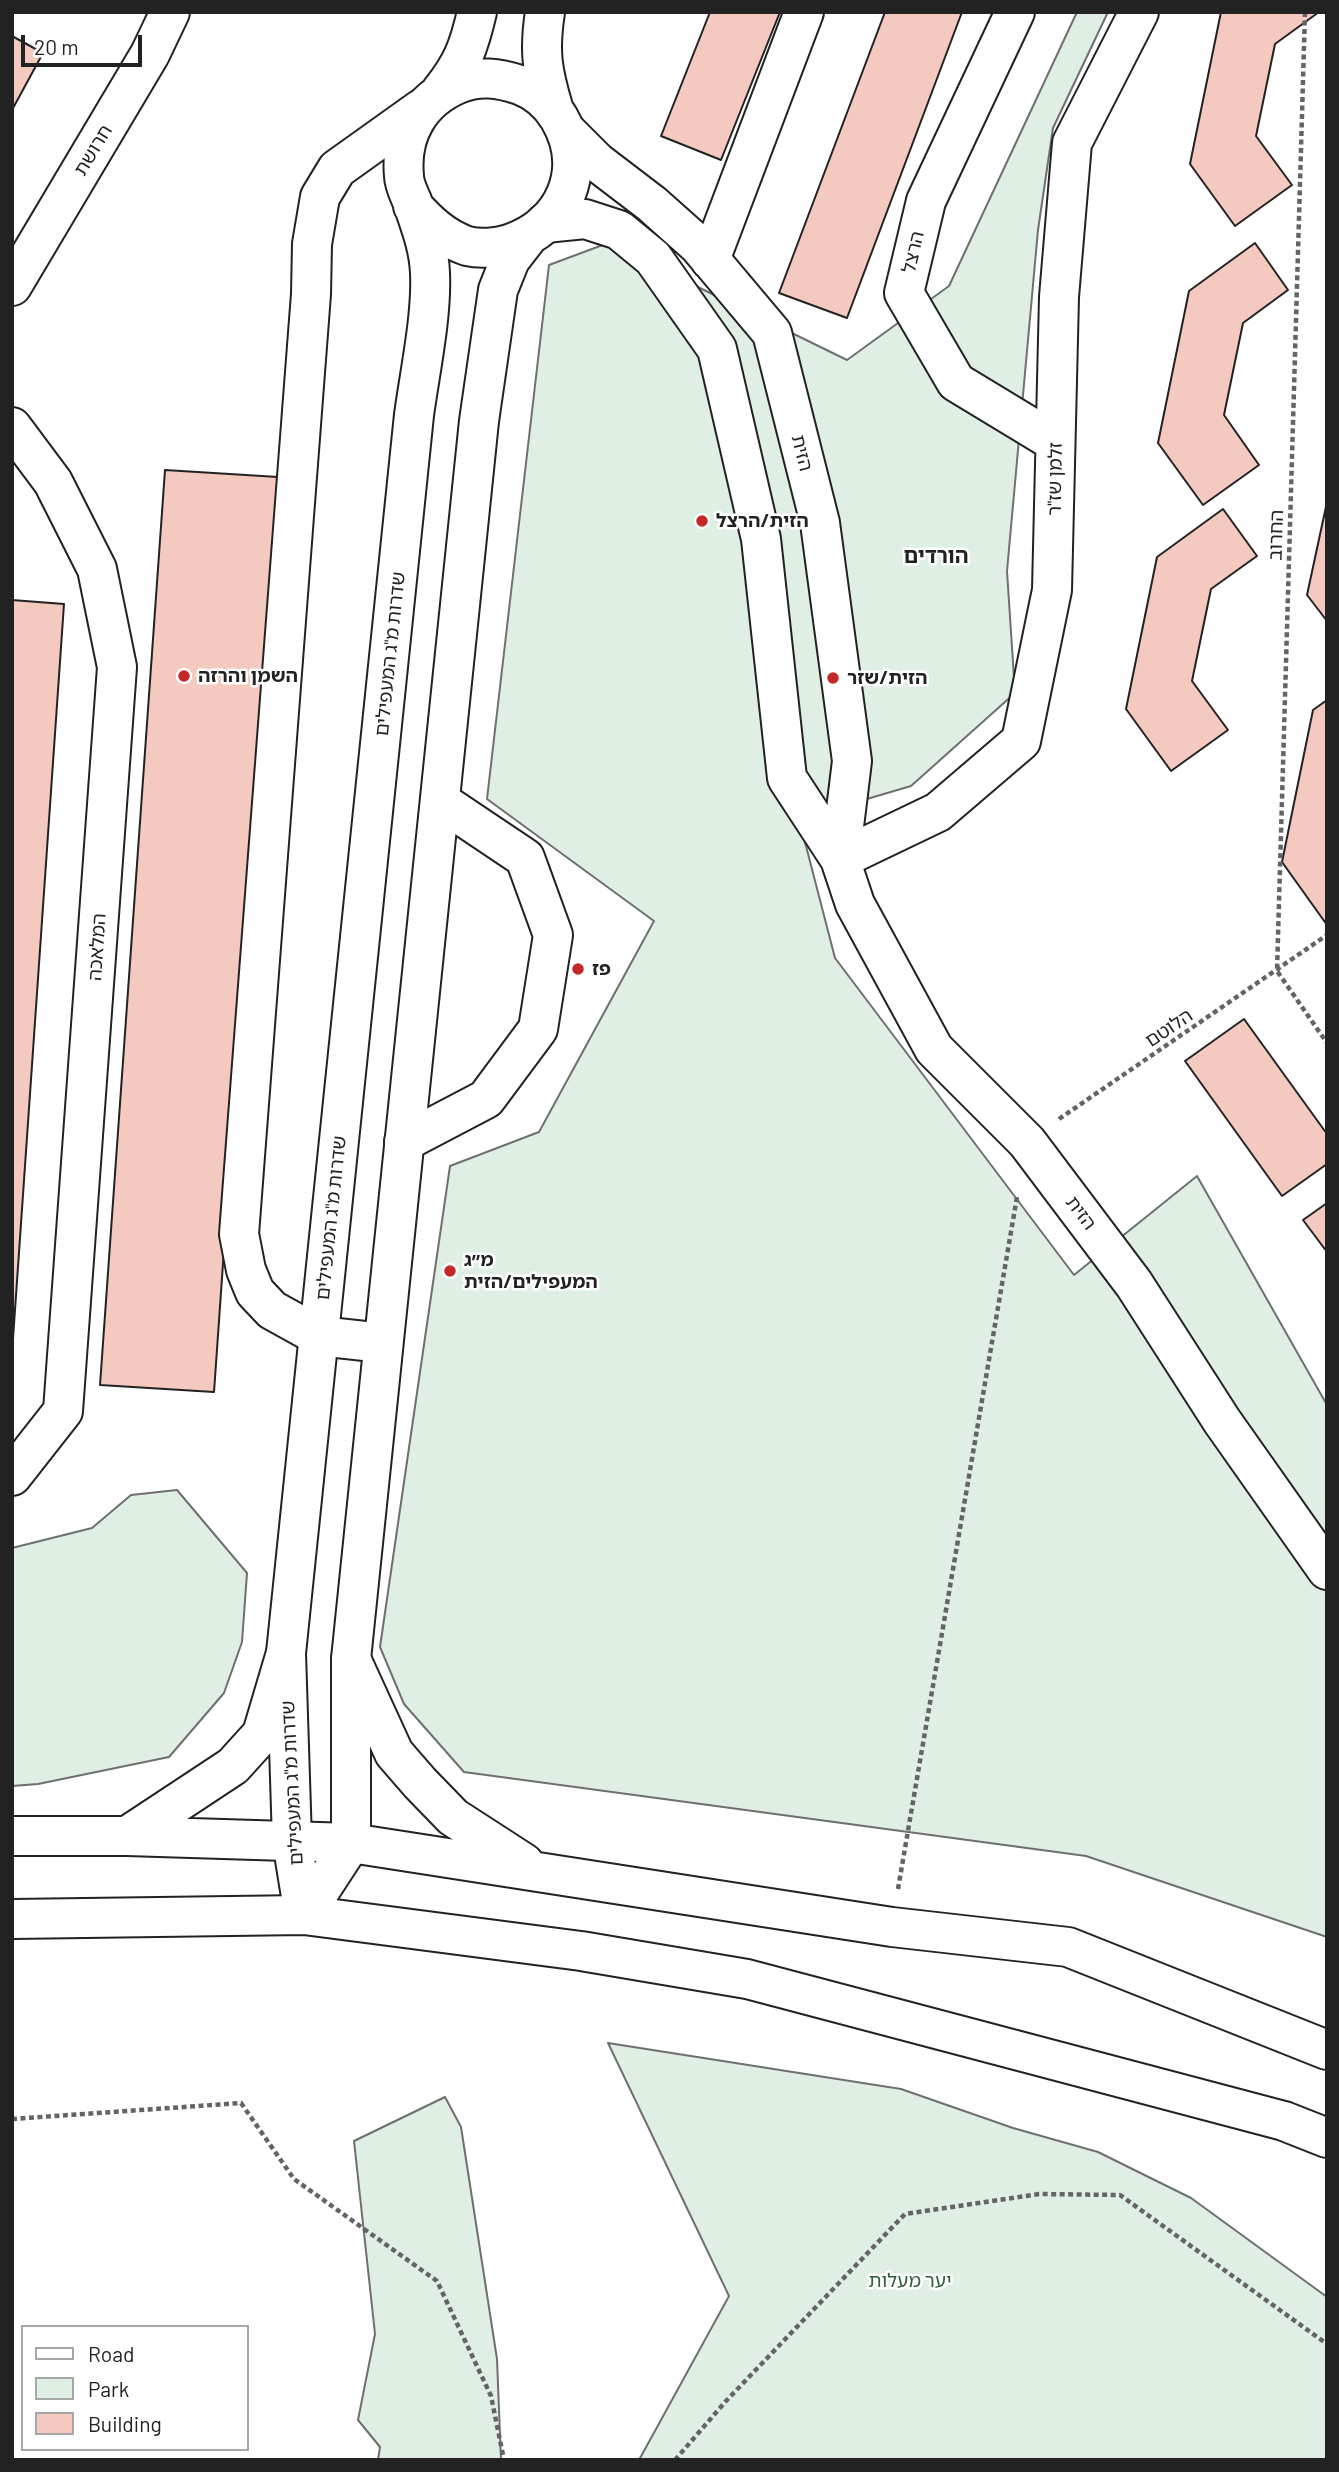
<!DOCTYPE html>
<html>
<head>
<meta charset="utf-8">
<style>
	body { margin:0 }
	#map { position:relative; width:1339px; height:2472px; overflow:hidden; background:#fff; font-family:Barlow,sans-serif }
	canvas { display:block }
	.frame { position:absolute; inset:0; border:14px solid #222; pointer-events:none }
	.legend { position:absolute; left:21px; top:2325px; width:228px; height:126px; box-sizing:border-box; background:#fff; border:2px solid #a7a7a7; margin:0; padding:9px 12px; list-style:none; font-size:21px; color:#222 }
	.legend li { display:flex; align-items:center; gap:14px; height:35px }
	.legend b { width:35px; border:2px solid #a7a7a7 }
	.scale { position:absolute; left:21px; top:35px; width:121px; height:32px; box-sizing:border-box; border:4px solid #222; border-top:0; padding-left:9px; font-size:21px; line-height:24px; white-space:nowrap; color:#222; -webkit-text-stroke:5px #fff; paint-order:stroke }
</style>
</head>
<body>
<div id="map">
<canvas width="1339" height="2472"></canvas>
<div class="frame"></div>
<ul class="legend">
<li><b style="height:9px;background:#fff"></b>Road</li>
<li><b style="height:19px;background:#e0efe3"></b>Park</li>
<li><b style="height:19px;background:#f3c9c0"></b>Building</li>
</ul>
<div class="scale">20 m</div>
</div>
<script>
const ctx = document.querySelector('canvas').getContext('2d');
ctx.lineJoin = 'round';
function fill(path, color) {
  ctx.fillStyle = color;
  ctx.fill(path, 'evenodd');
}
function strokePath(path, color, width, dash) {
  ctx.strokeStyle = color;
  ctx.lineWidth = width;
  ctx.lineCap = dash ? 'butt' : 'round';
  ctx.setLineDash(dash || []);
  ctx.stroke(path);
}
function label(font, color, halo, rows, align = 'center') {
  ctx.font = font + ' Barlow,"Noto Sans Hebrew",sans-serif';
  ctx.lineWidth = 5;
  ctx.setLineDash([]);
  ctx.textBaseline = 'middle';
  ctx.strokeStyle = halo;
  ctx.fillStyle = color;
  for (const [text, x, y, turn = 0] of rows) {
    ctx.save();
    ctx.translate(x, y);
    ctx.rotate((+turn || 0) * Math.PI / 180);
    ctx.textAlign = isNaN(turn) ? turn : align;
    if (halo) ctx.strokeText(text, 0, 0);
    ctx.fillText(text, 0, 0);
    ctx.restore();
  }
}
const green = new Path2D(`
	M 1077,12 L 1108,12 L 1053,128 L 1038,230 L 1007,571 L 1015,693 L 911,786 L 799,819 L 835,958 L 1074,1275 L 1197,1176 L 1327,1405 L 1327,1937 L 1086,1856 L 464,1772 L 404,1704 L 380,1647 L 450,1166 L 539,1132 L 654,921 L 487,799 L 549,265 L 608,243 L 847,360 L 949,286 Z
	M 177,1490 L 247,1573 L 242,1642 L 224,1693 L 169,1757 L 38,1784 L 12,1786 L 12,1548 L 92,1528 L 131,1495 Z
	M 608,2043 L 901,2089 L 1013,2128 L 1098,2152 L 1191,2198 L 1327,2297 L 1327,2460 L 639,2460 L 729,2296 Z
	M 445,2097 L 461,2127 L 497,2359 L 501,2460 L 378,2460 L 380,2447 L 358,2420 L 375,2334 L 354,2141 Z`);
fill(green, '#e0efe3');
strokePath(green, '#6f6f6f', 2);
const building = new Path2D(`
	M 710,12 L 780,12 L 721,160 L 661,136 Z
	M 885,12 L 962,12 L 847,318 L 779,293 Z
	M 1221,12 L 1319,12 L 1275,44 L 1256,136 L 1292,185 L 1235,226 L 1190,164 Z
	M 12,36 L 43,53 L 12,110 Z
	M 1255,243 L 1288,290 L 1243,323 L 1224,415 L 1259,465 L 1203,505 L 1158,443 L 1189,291 Z
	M 165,470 L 278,477 L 214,1392 L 100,1385 Z
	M 1327,502 L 1327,621 L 1307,595 Z
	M 1223,509 L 1257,556 L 1211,589 L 1192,681 L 1228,730 L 1171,771 L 1126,709 L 1157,557 Z
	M 12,600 L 64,604 L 12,1353 Z
	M 1327,700 L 1327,925 L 1282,862 L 1313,710 Z
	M 1244,1019 L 1327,1134 L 1327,1164 L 1282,1196 L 1185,1061 Z
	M 1327,1203 L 1327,1252 L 1303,1220 Z`);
fill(building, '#f3c9c0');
strokePath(building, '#222', 2);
const minor = new Path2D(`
	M 1015,12 L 926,201 L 904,293 L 956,382 L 1055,442
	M 568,133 L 597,162 L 652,204 L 698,245 L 772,333 L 820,523 L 852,761 L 840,859
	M 545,223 L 585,219 L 619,230 L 653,258 L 717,349 L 761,539 L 787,778 L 840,859 L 855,904 L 934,1049 L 1027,1142 L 1134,1284 L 1222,1421 L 1327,1570
	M 710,260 L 804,12
	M 12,286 L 150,54 L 170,12
	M 12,427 L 53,482 L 97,569 L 117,667 L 63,1411 L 12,1476
	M 840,859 L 938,812 L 1021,741 L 1052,590 L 1059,297 L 1072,143 L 1139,12
	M 404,1142 L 486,1099 L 538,1029 L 553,935 L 525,858 L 440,801
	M 383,1343 L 319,1336 L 272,1310 L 255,1292 L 246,1270 L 239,1234 L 311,294 L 312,244 L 320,197 L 337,169 L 421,109`);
const major = new Path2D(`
	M 545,12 C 539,51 542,70 553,107
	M 441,91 C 463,64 469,46 477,12
	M 304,1915 L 292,1841 L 286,1653 L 414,415 C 420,371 432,316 430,273 C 429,247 420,225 412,201 C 409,194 404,184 404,176 C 400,134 420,100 458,84 C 479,75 499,78 520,85 C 536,91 550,103 559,118 C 589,169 565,226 509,244 C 497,248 480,249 467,246 C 444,238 428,223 413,206
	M 304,1915 L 351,1843 L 351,1659 L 479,421 L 498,290 L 510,260 L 527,238`);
const highway = new Path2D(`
	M 351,1659 L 394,1753 L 420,1783 L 453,1817 L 524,1863
	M 12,1836 L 127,1836 L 351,1843 L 892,1927 L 1068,1947 L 1327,2050
	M 127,1836 L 233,1766 L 262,1734 L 286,1653
	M 12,1919 L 304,1915 L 581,1951 L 747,1979 L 1284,2121 L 1327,2138`);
strokePath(minor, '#222', 42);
strokePath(major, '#222', 42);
strokePath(highway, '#222', 42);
strokePath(new Path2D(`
	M 1305,12 L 1277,971 L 1327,1043
	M 1059,1119 L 1327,935
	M 898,1889 L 1017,1197
	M 12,2119 L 241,2103 L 294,2179 L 437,2281 L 491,2396 L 504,2460
	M 675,2460 L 726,2401 L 905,2214 L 1039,2194 L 1120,2195 L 1327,2344`), '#646464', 4.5, [5, 3.5]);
strokePath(minor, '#fff', 38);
strokePath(major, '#fff', 38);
strokePath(highway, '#fff', 38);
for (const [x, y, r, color] of [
	[702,521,7,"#c62828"],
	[184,676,7,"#c62828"],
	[833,678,7,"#c62828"],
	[578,969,7,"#c62828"],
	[450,1271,7,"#c62828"]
]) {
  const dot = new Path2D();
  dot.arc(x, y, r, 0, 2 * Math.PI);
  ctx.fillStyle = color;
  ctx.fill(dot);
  strokePath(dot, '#fff', 2.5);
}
label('19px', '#222', '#fff', [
	["חרושת",93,150,-59],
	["הרצל",913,252,-77],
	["הזית",802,453,76],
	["זלמן שז\"ר",1055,479,-89],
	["החרוב",1276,535,-88],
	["שדרות מ\"ג המעפילים",390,654,-84],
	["המלאכה",97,947,-86],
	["הלוטם",1169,1028,-34],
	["הזית",1081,1213,53],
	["שדרות מ\"ג המעפילים",331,1218,-84],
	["שדרות מ\"ג המעפילים",292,1783,-93]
]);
label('bold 19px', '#222', '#fff', [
	["הזית/הרצל",716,521],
	["השמן והרזה",198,676],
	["הזית/שזר",847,678],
	["פז",592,969],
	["מ״ג",464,1260],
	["המעפילים/הזית",464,1282]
], 'left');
label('19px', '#2f5e38', '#fff', [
	["יער מעלות",910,2281]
]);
label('bold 21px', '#222', '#fff', [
	["הורדים",936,556]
]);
</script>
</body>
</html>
